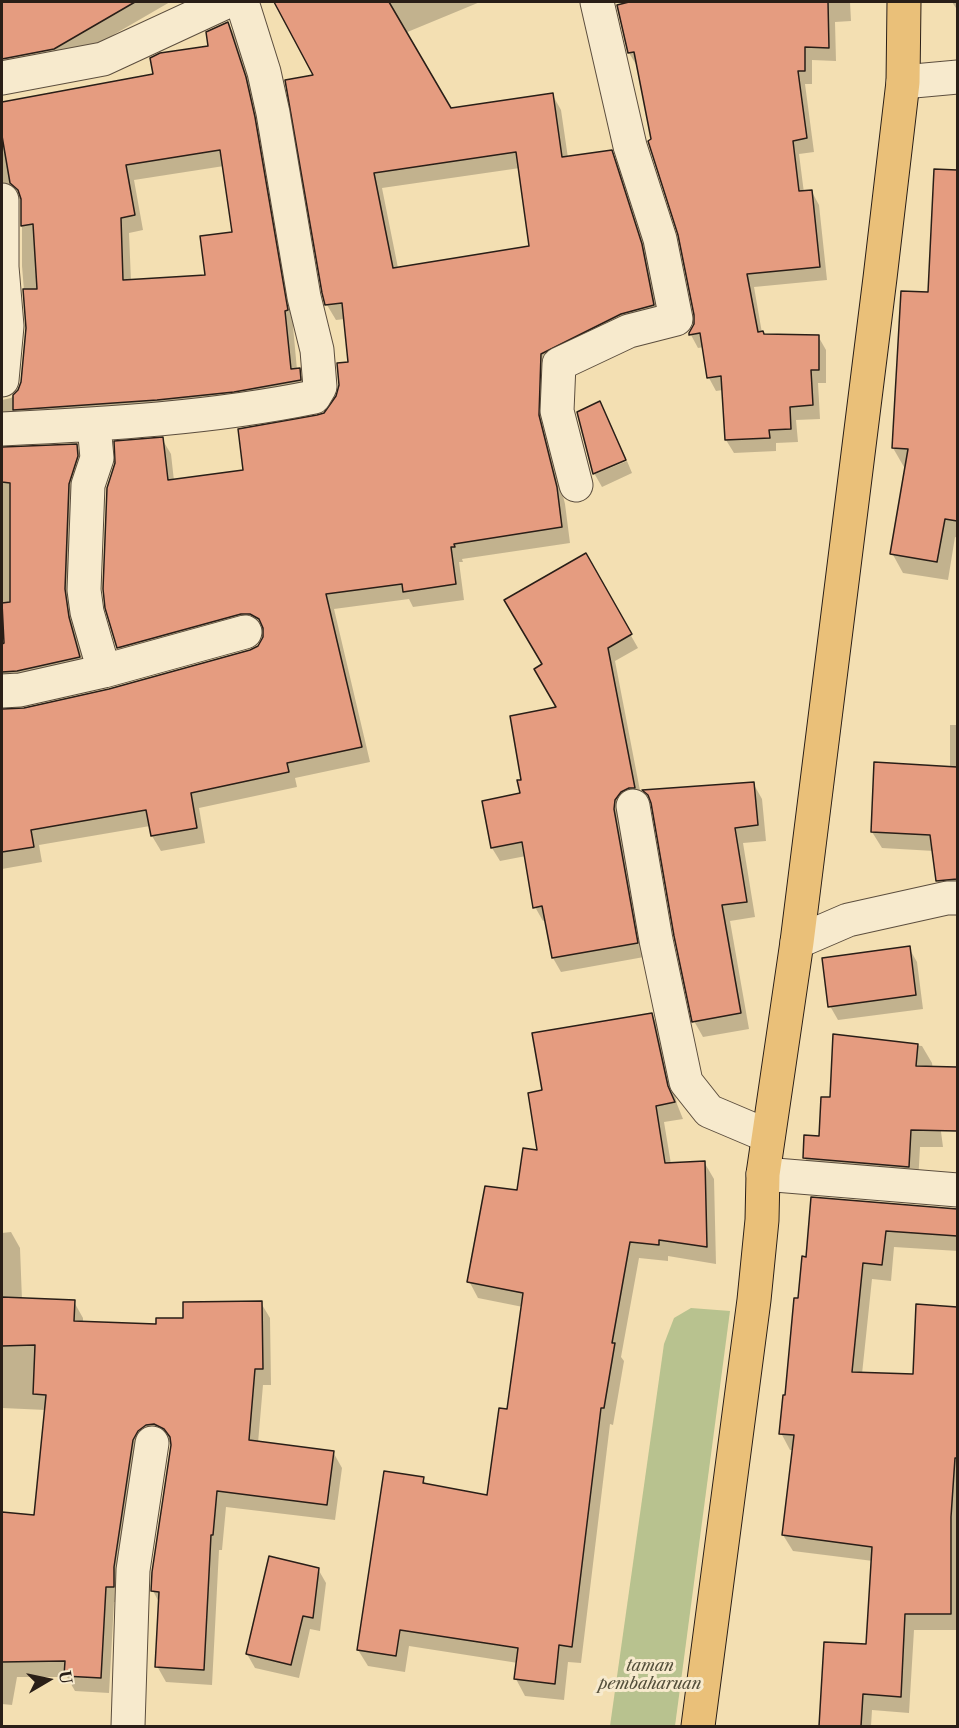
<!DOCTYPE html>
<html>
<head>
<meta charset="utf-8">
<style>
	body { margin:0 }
	#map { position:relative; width:959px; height:1728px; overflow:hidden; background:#f3dfb2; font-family:"Libre Caslon Text",serif }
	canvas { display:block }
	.frame { position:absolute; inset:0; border:3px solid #291e17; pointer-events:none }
	.north { position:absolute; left:18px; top:1650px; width:60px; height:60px; -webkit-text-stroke:4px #f7eacd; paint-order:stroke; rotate:81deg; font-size:16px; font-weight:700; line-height:24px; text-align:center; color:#291e17 }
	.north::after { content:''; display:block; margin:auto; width:21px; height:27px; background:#291e17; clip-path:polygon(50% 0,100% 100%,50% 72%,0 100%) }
</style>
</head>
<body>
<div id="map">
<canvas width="959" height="1728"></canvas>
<div class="frame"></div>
<div class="north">U</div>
</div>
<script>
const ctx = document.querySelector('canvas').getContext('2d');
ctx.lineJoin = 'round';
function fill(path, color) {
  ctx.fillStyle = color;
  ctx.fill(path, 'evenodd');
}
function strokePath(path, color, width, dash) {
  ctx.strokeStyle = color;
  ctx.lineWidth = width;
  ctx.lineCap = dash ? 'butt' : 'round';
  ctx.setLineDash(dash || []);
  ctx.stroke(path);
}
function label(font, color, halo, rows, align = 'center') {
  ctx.font = font + ' "Libre Caslon Text",serif';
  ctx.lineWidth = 6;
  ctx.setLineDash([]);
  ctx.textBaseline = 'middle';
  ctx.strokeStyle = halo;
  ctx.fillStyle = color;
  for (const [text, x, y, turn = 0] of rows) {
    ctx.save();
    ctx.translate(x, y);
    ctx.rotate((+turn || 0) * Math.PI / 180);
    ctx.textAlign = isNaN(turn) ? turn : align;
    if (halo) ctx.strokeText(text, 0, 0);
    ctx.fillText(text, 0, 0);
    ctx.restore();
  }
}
fill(new Path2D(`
	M 691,1308 L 730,1311 L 675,1726 L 610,1726 L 664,1344 L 674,1318 Z`), '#b8c28f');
fill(new Path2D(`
	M 2,2 L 170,2 L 63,64 L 12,74 L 2,55 Z
	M 277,2 L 480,2 L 405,33 L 450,110 L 552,94 L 561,110 L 568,158 L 611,151 L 620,167 L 650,261 L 662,321 L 549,369 L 547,432 L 565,504 L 570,543 L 462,559 L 463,562 L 459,562 L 464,600 L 413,607 L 409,599 L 334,609 L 370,762 L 295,778 L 297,787 L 199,808 L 205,843 L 161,851 L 152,836 L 150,826 L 39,845 L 42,862 L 2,869 L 2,711 L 21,710 L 109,691 L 251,651 L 259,647 L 264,638 L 265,632 L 260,629 L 127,663 L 118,647 L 162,439 L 171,454 L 174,481 L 245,472 L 326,413 L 337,397 L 350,364 L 345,319 L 336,320 L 327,305 L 287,82 L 316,76 ZM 520,168 L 531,247 L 398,268 L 382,188 Z
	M 635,2 L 850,2 L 851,21 L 835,22 L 836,61 L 812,60 L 812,84 L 805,84 L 814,152 L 799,154 L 804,193 L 812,192 L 819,205 L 827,280 L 754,287 L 762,333 L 765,336 L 818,336 L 826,350 L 826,383 L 818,383 L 820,419 L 796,420 L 798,442 L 776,443 L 776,451 L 734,453 L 726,440 L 723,390 L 716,391 L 709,378 L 704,347 L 698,348 L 691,335 L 695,325 L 696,315 L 680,235 L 653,140 L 637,66 L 629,53 L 619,6 Z
	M 952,2 L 958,2 L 958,11 Z
	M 228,23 L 237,39 L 254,94 L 296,326 L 293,326 L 297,370 L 308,385 L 2,428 L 2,400 L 11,398 L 19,391 L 22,382 L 27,328 L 22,266 L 22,200 L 12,196 L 2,199 L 2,103 L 155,75 L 210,47 ZM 224,166 L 233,234 L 207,277 L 131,281 L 129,233 L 143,230 L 134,180 Z
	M 934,201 L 958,202 L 958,538 L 955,537 L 948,580 L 903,573 L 892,553 L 906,467 L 904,467 L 893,448 L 930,294 Z
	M 600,403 L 626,458 L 595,471 L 595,474 L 627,461 L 632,473 L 602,487 L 594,473 Z
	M 76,445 L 85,461 L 88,672 L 2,691 L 2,449 Z
	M 585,555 L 638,648 L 615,661 L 642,801 L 644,957 L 561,972 L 553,958 L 546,920 L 543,921 L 535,907 L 526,856 L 500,861 L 492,848 L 521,795 L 523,781 L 558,708 L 544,665 Z
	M 950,725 L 958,725 L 958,894 L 947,896 L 937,879 L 934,851 L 882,848 L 872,832 L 950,768 Z
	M 753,783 L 762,799 L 766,841 L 743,843 L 755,917 L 730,921 L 749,1029 L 703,1037 L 694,1021 L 653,806 L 644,791 Z
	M 909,948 L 917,962 L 923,1009 L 838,1020 L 830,1006 Z
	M 652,1015 L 661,1032 L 677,1104 L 683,1119 L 664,1122 L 671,1164 L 704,1162 L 714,1179 L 716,1264 L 668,1256 L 668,1261 L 639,1258 L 621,1357 L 624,1361 L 613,1425 L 610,1424 L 581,1663 L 568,1662 L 564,1700 L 525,1696 L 516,1679 L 518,1663 L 409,1646 L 405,1672 L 368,1666 L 358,1650 L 423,1479 L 427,1486 L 489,1497 L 508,1411 L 523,1307 L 478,1298 L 469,1281 L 519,1192 L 538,1152 L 544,1091 Z
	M 835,1036 L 922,1046 L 932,1063 L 943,1147 L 920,1147 L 918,1183 L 814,1175 L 805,1158 L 820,1137 L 832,1099 Z
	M 812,1198 L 958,1210 L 958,1251 L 894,1247 L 891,1281 L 872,1279 L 862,1374 L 914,1376 L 918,1306 L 958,1308 L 958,1630 L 914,1630 L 909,1713 L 872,1710 L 871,1726 L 821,1726 L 826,1643 L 868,1645 L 873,1561 L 793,1551 L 783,1535 L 794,1450 L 790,1450 L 781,1433 L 807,1258 Z
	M 11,1232 L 20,1248 L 22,1300 L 74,1302 L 83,1318 L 83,1322 L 158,1325 L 261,1303 L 270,1318 L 271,1385 L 263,1385 L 258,1443 L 333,1452 L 342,1468 L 335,1520 L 226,1507 L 222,1550 L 219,1550 L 212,1685 L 166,1682 L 157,1666 L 160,1604 L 153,1591 L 172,1443 L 164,1440 L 122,1603 L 114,1602 L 109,1693 L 75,1691 L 67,1677 L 17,1677 L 12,1705 L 2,1704 L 2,1627 L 25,1628 L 46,1410 L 2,1408 L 2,1233 Z
	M 318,1569 L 326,1583 L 320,1631 L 310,1629 L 299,1678 L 255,1668 L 247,1654 Z`), '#0003');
const building = new Path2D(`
	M 2,2 L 135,2 L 54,49 L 2,59 Z
	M 274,2 L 389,2 L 451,108 L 553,93 L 562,157 L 612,150 L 642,244 L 654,305 L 621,314 L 541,354 L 539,415 L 557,487 L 562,527 L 454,544 L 455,547 L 451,547 L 456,584 L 403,592 L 402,584 L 326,594 L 362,747 L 287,763 L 289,772 L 191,793 L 197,828 L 151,836 L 146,810 L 31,830 L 34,847 L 2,852 L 2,709 L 24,708 L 109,689 L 250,650 L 258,646 L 263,637 L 263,628 L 259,619 L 250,614 L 241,614 L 117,648 L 105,608 L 103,589 L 107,488 L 115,463 L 114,441 L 163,437 L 168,480 L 243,470 L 238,429 L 317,415 L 324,413 L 336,396 L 339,385 L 337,363 L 348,362 L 342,303 L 325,305 L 322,293 L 285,80 L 313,75 ZM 516,152 L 529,246 L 393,268 L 374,173 Z
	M 629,2 L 828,2 L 829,48 L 805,47 L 805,71 L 798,71 L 807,138 L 793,141 L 799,191 L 812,190 L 820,267 L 747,274 L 758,332 L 763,331 L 764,334 L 819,335 L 819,370 L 811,370 L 813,405 L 790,407 L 791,429 L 769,430 L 770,438 L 725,440 L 721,376 L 707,378 L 700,333 L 689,335 L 689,333 L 694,324 L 694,315 L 678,235 L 648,141 L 651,139 L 634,52 L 628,53 L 617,5 Z
	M 228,22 L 246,77 L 255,117 L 288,310 L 285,311 L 291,369 L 300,368 L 301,380 L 234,392 L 157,400 L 13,410 L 13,395 L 18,390 L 21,382 L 26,328 L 23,289 L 37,289 L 33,224 L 21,226 L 21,199 L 18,190 L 10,183 L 2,136 L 2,102 L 153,74 L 150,58 L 160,53 L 208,46 L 206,32 ZM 220,150 L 232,232 L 200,236 L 205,275 L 123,280 L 121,218 L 135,215 L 126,165 Z
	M 934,169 L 957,170 L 957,521 L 945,519 L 937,562 L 890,554 L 908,449 L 892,448 L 901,291 L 928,292 Z
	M 600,401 L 626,460 L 593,474 L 577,412 Z
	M 77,444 L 78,456 L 69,484 L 65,589 L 69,617 L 80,657 L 17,671 L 2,672 L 2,644 L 4,643 L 2,603 L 10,602 L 10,483 L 2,482 L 2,447 Z
	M 586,553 L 632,634 L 608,648 L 635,788 L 629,788 L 621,792 L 615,800 L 614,809 L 638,943 L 552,958 L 542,906 L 533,908 L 522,842 L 491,848 L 482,801 L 520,793 L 517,780 L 521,780 L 510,716 L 556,707 L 534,669 L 542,664 L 504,600 Z
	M 874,762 L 957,767 L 957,879 L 936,881 L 930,835 L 871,832 Z
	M 754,782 L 758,825 L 735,828 L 747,902 L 722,905 L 741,1013 L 692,1022 L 674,936 L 651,803 L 648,795 L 642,790 Z
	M 910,946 L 916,995 L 828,1007 L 822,958 Z
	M 652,1013 L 668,1086 L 675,1102 L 656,1106 L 665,1163 L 705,1161 L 707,1247 L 659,1240 L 659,1245 L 630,1242 L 612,1343 L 615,1343 L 604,1408 L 601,1408 L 572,1647 L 559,1645 L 555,1684 L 514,1679 L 518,1648 L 400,1630 L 396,1656 L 357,1650 L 384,1471 L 424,1477 L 423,1483 L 487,1495 L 499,1408 L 507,1409 L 523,1293 L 467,1282 L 485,1186 L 517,1190 L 523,1148 L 537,1150 L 528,1093 L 542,1090 L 532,1033 Z
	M 833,1034 L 918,1044 L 916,1066 L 957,1067 L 957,1131 L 911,1130 L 909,1167 L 803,1158 L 804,1135 L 819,1136 L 821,1097 L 830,1097 Z
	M 811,1197 L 957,1209 L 957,1236 L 886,1231 L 882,1265 L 863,1263 L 852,1372 L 913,1374 L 916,1304 L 957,1307 L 957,1458 L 955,1458 L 951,1517 L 951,1614 L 905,1614 L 901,1697 L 863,1694 L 861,1726 L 819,1726 L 824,1642 L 866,1644 L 872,1547 L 782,1535 L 794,1435 L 779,1434 L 783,1395 L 785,1395 L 794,1298 L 798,1298 L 802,1256 L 806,1257 Z
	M 2,1297 L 75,1300 L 74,1321 L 156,1324 L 156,1318 L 183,1318 L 183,1302 L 262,1301 L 263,1369 L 255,1369 L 249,1440 L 334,1451 L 327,1505 L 217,1491 L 213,1535 L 211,1535 L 204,1670 L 155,1667 L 159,1592 L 151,1591 L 152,1572 L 171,1445 L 170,1437 L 164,1429 L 154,1424 L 146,1425 L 138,1431 L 133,1440 L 114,1567 L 114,1587 L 106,1587 L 101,1678 L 64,1676 L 65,1661 L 2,1662 L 2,1512 L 34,1515 L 46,1395 L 33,1394 L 35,1345 L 2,1346 Z
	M 269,1556 L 319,1568 L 313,1618 L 303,1616 L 291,1665 L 246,1654 Z`);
fill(building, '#e59c80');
strokePath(building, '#291e17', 1.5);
const minor = new Path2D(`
	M 2,78 L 103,59 L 226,2
	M 903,82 L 958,77
	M 2,200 L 2,267 L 7,326 L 2,380
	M 94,425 L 97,458 L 88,485 L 84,590 L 87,612 L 104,671
	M 2,429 C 107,424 211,418 314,397 L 320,387 L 317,350 L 304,297 L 273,113 L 264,72 L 242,2
	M 576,485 L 557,411 L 559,364 L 629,331 L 676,319 L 660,239 L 630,146 L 597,2
	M 2,691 L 20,690 L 104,671 L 245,632
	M 633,806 L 656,940 L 686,1082 L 709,1111 L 768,1136
	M 797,942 L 848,920 L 947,898 L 958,898
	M 763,1174 L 958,1190
	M 128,1726 L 133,1570 L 152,1443`);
const trunk = new Path2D(`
	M 698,1726 L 754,1300 L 762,1220 L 763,1174 L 797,942 L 880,278 L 903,82 L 904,2`);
strokePath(minor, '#5c4e3e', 35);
strokePath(trunk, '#291e17', 35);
strokePath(minor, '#f7eacd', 33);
strokePath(trunk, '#eac079', 33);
label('italic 16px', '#544f3b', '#f7eacd', [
	["taman",650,1666],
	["pembaharuan",650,1684]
]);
</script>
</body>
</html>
